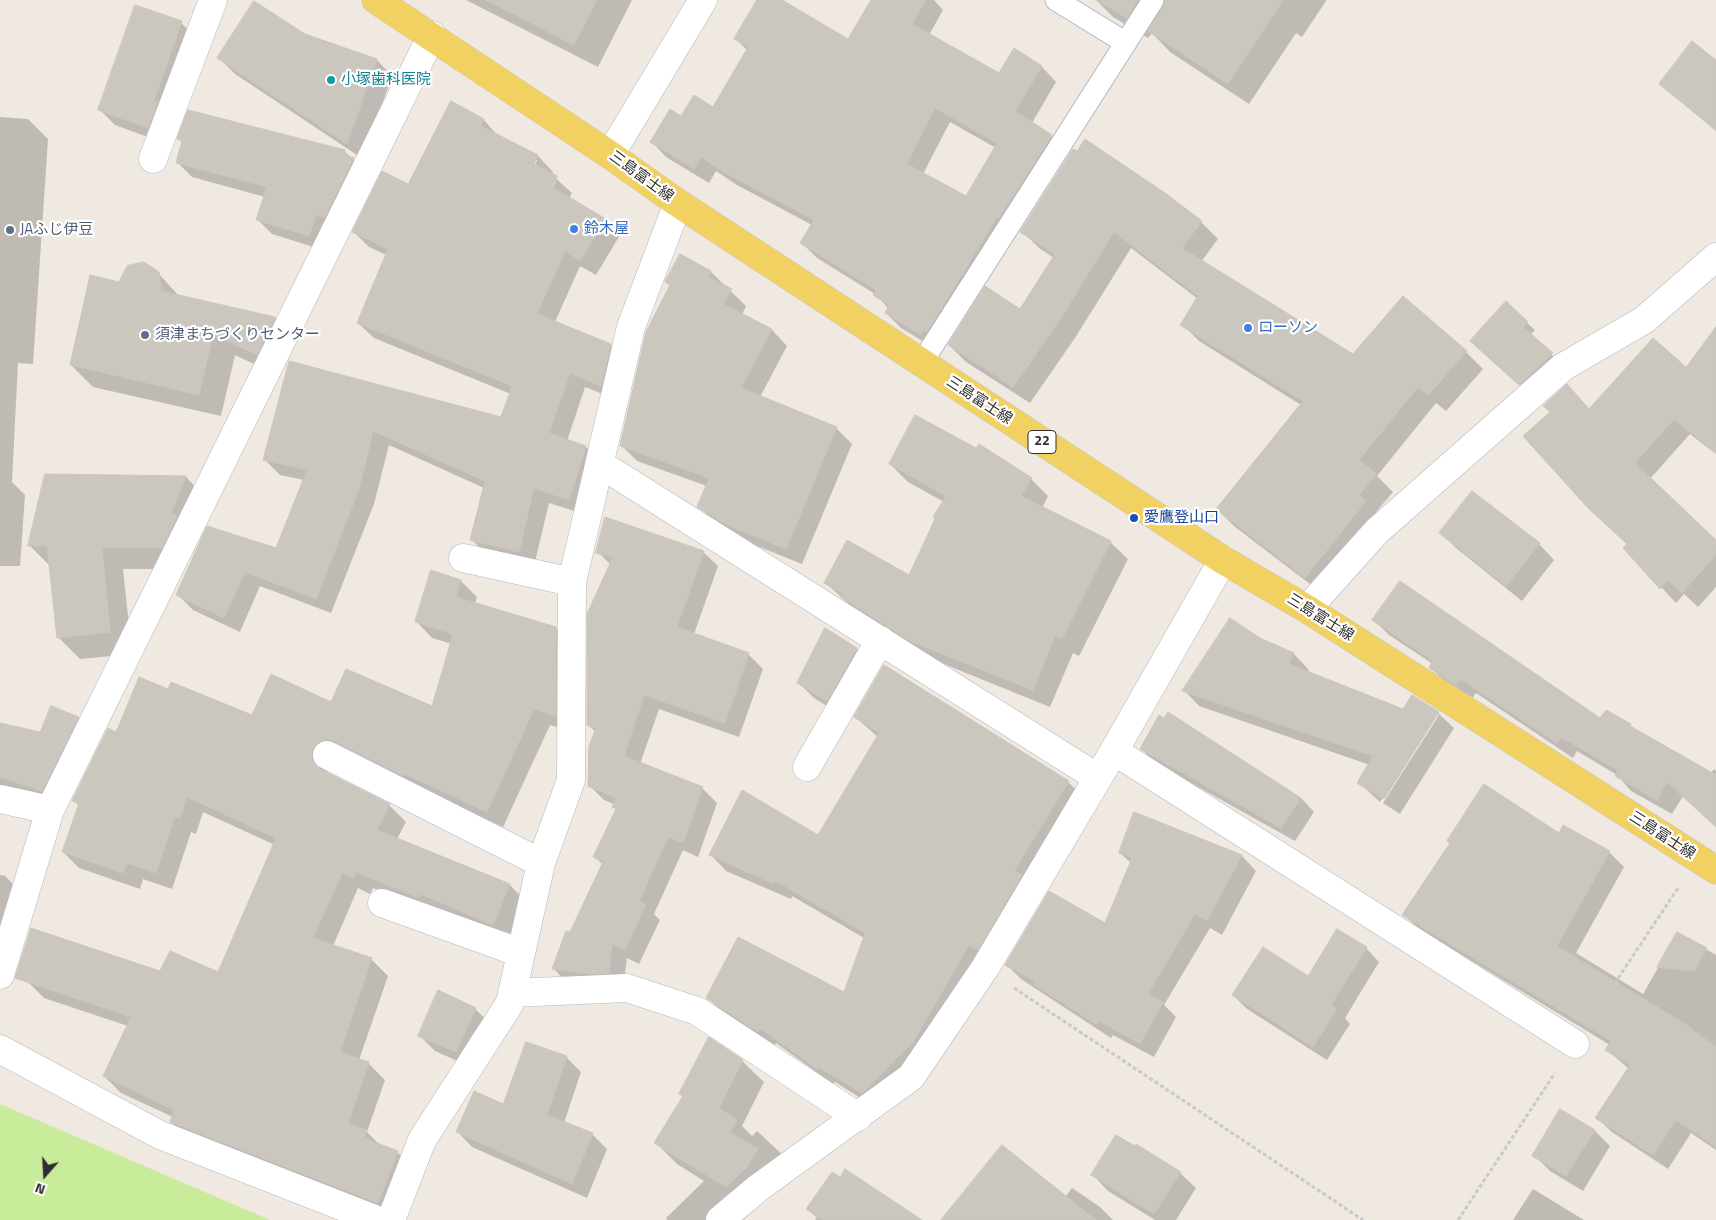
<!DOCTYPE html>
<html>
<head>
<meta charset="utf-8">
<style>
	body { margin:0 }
	#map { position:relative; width:1716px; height:1220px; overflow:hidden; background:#efe9e1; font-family:"Titillium Web",sans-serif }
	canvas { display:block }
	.north { position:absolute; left:20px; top:1150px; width:50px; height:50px; -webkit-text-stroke:4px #fff; paint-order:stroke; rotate:199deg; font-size:14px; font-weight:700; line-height:20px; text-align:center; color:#2e2e2e }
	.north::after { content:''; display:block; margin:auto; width:18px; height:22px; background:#2e2e2e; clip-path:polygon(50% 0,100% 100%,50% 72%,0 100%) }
</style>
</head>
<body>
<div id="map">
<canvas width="1716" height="1220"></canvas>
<div class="north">N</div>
</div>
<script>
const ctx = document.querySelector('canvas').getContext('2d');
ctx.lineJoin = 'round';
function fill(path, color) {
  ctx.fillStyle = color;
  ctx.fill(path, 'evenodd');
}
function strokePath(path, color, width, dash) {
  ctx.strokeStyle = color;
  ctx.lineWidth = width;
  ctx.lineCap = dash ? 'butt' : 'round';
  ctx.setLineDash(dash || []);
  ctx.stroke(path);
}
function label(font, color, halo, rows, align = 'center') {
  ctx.font = font + ' "Titillium Web","Noto Sans JP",sans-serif';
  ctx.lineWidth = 4.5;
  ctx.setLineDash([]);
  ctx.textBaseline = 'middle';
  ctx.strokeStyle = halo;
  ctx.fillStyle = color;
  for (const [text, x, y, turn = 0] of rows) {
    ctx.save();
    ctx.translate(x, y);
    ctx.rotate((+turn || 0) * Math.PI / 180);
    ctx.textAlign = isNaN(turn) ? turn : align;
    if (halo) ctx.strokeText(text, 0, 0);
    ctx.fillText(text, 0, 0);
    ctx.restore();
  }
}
fill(new Path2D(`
	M 0,1104 L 270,1220 L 0,1220 Z`), '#c9ec9a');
fill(new Path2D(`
	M 466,0 L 632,0 L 598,67 Z
	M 758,0 L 779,0 L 848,41 L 872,0 L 934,0 L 943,10 L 929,35 L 999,74 L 1014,50 L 1042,67 L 1056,82 L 1032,123 L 1051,136 L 1066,151 L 936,349 L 901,328 L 886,313 L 889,309 L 875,294 L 817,258 L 802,243 L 812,225 L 737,185 L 716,171 L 709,183 L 666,157 L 652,142 L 681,117 L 713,109 L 747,50 L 735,38 ZM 950,122 L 996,148 L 967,198 L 923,174 Z
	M 1096,0 L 1326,0 L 1326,1 L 1302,37 L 1296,33 L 1249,104 L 1170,52 L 1152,33 L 1148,38 L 1113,17 Z
	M 136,6 L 181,23 L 197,38 L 164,143 L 115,125 L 99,109 Z
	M 305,36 L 377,60 L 392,76 L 363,159 L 235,74 L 219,58 Z
	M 1716,62 L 1716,131 L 1660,84 Z
	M 0,117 L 28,119 L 48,139 L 33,364 L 18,363 L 12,482 L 25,495 L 20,566 L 0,566 Z
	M 484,120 L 498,136 L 538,156 L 553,172 L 552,175 L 572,193 L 569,198 L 605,220 L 620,235 L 596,275 L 580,266 L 555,322 L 610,345 L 626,360 L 617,400 L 585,387 L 567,441 L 586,447 L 601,462 L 584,514 L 549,503 L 534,566 L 487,555 L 471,539 L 484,488 L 389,445 L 374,504 L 331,613 L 260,586 L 240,632 L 193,610 L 178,595 L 277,550 L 304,480 L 280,475 L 264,459 L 289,363 L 502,419 L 511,394 L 374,338 L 358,323 L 386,255 L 369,247 L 354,232 ZM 535,160 L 537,160 L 533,171 ZM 553,181 L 556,181 L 550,193 Z
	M 179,139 L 344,151 L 368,173 L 323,250 L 272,234 L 258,220 L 265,197 L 192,177 L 178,163 L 183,143 Z
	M 1164,194 L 1201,222 L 1218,239 L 1201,262 L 1354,355 L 1466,352 L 1483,369 L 1446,411 L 1436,403 L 1377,476 L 1393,492 L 1376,512 L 1383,519 L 1323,594 L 1234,526 L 1217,509 L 1301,405 L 1199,341 L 1182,324 L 1198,299 L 1131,248 L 1075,338 L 1030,403 L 966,362 L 949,345 L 1021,311 L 1054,258 L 1039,248 L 1022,231 Z
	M 681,256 L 711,272 L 746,306 L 742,315 L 772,330 L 787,346 L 760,397 L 836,428 L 852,444 L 802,564 L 742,540 L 714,522 L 699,506 L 707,486 L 637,461 L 621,445 L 670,286 L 666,282 Z
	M 158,273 L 180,297 L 275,318 L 297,340 L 279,376 L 235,355 L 221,416 L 93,387 L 71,365 L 120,283 Z
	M 1527,323 L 1535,330 L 1530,335 L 1559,362 L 1528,391 L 1479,348 Z
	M 1716,329 L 1716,454 L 1690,434 L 1650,479 L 1716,541 L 1716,587 L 1698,607 L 1684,594 L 1676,603 L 1625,548 L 1628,544 L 1589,508 L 1590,410 L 1686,369 Z
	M 890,464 L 1031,479 L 1048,496 L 1042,508 L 1110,542 L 1128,559 L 1079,656 L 1073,653 L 1050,707 L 929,658 L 860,615 L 826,583 L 910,577 L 944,502 L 908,482 Z
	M 186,477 L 207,499 L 184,569 L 123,569 L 132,654 L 80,659 L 58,637 L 51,567 L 30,546 Z
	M 1440,532 L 1539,544 L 1554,560 L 1522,601 L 1456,548 Z
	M 598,552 L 703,552 L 718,566 L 694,634 L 748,654 L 763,669 L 739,737 L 659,709 L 640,764 L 702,788 L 717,803 L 698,857 L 683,850 L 654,914 L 660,920 L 639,964 L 627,958 L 623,987 L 568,984 L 554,969 L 603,865 L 595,857 L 617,810 L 613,807 L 614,804 L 604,800 L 589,785 L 596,732 L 588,725 L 611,565 Z
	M 461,581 L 477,597 L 475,604 L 555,628 L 572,645 L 572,731 L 550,725 L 503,827 L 422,789 L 329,765 L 327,774 L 389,805 L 406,822 L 397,839 L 510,885 L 526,902 L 510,940 L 373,888 L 370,894 L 358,888 L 333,946 L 372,960 L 388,976 L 359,1060 L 369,1064 L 385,1080 L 367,1132 L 380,1145 L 397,1152 L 414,1168 L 395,1218 L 188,1138 L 171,1122 L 173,1117 L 121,1093 L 104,1076 L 128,1026 L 44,998 L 28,982 L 161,973 L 218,974 L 275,845 L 203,812 L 196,834 L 191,832 L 172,889 L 143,879 L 140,889 L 79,868 L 63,852 L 79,806 L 74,800 L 116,733 L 169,690 L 253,717 L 332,704 L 433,708 L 452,644 L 432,638 L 416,621 Z
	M 1374,620 L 1600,720 L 1630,725 L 1637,732 L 1711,773 L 1714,769 L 1716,771 L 1716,826 L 1683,796 L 1672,814 L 1631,791 L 1617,775 L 1577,751 L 1573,758 L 1476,693 L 1471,700 L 1446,683 L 1431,668 L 1433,664 L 1389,635 Z
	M 826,630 L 857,649 L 872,665 L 843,716 L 814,698 L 799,683 Z
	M 1259,639 L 1294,654 L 1309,670 L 1308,673 L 1404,711 L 1438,713 L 1454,728 L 1400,814 L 1383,803 L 1439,715 L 1436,715 L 1380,802 L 1358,782 L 1370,765 L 1199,706 L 1184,690 Z
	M 884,666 L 1068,782 L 1085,798 L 878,1109 L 835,1082 L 833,1084 L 776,1043 L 774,1047 L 724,1014 L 708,998 L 845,994 L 864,938 L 792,896 L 791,899 L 726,871 L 710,854 L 818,836 L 878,737 L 855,717 Z
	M 1169,714 L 1301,798 L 1314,812 L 1295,841 L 1155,763 L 1142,749 Z
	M 78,718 L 92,732 L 56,804 L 0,790 L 0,725 L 41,733 Z
	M 1135,814 L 1242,856 L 1256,871 L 1222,935 L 1210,928 L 1164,1005 L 1176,1017 L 1154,1057 L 1113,1035 L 1111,1038 L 1021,979 L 1007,965 L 1106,924 L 1131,863 L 1120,853 Z
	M 1560,835 L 1609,852 L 1624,867 L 1576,953 L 1643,994 L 1678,933 L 1716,955 L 1716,1150 L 1691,1133 L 1668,1169 L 1612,1132 L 1597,1118 L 1629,1069 L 1607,1050 L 1610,1045 L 1419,929 L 1404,915 Z
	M 0,875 L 5,876 L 24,895 L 0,979 Z
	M 1366,948 L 1379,962 L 1345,1018 L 1350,1024 L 1327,1060 L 1247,1009 L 1233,995 L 1308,978 Z
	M 475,1009 L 491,1024 L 471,1067 L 435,1051 L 419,1035 Z
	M 709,1039 L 742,1061 L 764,1082 L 742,1126 L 752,1136 L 757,1131 L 786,1158 L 754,1210 L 743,1220 L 667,1220 L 666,1218 L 704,1181 L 677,1164 L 656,1143 L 684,1097 L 681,1094 Z
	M 526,1044 L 567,1058 L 581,1072 L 564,1123 L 592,1134 L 607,1149 L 587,1198 L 472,1147 L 458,1132 L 504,1106 Z
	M 1594,1130 L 1610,1146 L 1583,1191 L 1550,1171 L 1534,1155 Z
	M 1180,1173 L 1196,1188 L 1176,1220 L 1155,1220 L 1108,1191 L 1093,1175 Z
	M 1072,1188 L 1100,1207 L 1113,1220 L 943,1220 L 1065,1197 Z
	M 1533,1189 L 1584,1220 L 1513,1220 Z
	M 808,1209 L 920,1220 L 815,1220 L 817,1218 Z`), '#0003');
const building = new Path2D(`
	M 487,0 L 597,0 L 574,45 Z
	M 757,0 L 782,0 L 848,39 L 871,0 L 926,0 L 912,24 L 999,73 L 1014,48 L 1042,66 L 1015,111 L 1052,135 L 999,218 L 997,217 L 927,332 L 924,330 L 921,335 L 885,313 L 889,305 L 873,295 L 876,290 L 800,243 L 814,220 L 720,170 L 701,157 L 694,169 L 650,142 L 670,109 L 681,116 L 694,95 L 713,107 L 748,47 L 734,39 ZM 935,108 L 997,143 L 966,196 L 907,164 Z
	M 1097,0 L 1138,0 L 1127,18 Z
	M 1165,0 L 1283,0 L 1228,84 L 1148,31 Z
	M 254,1 L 305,34 L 377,59 L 347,144 L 217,58 Z
	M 135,5 L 182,21 L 154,101 L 158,102 L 148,128 L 98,110 Z
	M 1692,41 L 1716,60 L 1716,130 L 1659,84 Z
	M 451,101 L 484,119 L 481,126 L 538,155 L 534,164 L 557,176 L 552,187 L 606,219 L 580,261 L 565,251 L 537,314 L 611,344 L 601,386 L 570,373 L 549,433 L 586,446 L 569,500 L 534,488 L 519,552 L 470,540 L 485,481 L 373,431 L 359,489 L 316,599 L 245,572 L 224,618 L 176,595 L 207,526 L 276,548 L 307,470 L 263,460 L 289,361 L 501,417 L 512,386 L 357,323 L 388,249 L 352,232 L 382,171 L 408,184 Z
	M 188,110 L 345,150 L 344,154 L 354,158 L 324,218 L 316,214 L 309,236 L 256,220 L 267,187 L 176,163 L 182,141 L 177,139 Z
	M 1085,139 L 1165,193 L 1202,221 L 1182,248 L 1353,354 L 1403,296 L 1467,351 L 1428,395 L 1418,387 L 1359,460 L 1377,474 L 1359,495 L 1366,501 L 1305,578 L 1216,509 L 1303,401 L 1180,325 L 1198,296 L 1114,232 L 1059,321 L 1013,387 L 948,345 L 985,286 L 1020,309 L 1055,254 L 1020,232 L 1073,149 L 1077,151 Z
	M 680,254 L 711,271 L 708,277 L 732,289 L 723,304 L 772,329 L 741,388 L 837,427 L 786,549 L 725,524 L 697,507 L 709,478 L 620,446 L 646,332 L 670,285 L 665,282 Z
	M 144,262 L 159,272 L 161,291 L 275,317 L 257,355 L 213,334 L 199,395 L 70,365 L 90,275 L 119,282 L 127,266 Z
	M 1506,301 L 1528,322 L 1523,327 L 1553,353 L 1519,385 L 1470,341 Z
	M 1716,327 L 1716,453 L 1674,419 L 1635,463 L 1716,540 L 1716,555 L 1682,593 L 1668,580 L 1660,589 L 1623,548 L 1627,544 L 1588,508 L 1523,436 L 1550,412 L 1543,406 L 1567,384 L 1589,409 L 1653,338 L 1686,367 Z
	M 915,415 L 976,448 L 979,444 L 1032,478 L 1021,496 L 1111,541 L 1062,639 L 1055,636 L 1033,690 L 910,641 L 841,597 L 843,594 L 824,583 L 847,540 L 909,575 L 935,519 L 933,517 L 946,496 L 889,464 Z
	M 45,474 L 186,476 L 171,514 L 177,516 L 162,548 L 102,547 L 110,632 L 57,638 L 47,546 L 28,546 Z
	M 1472,491 L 1540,543 L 1506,586 L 1439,533 Z
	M 605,517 L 704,551 L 677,627 L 749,653 L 725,723 L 644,695 L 624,756 L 703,787 L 683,843 L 668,837 L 639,901 L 646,904 L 625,950 L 612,944 L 609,973 L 591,974 L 552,969 L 566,931 L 570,932 L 603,862 L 593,857 L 616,809 L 612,807 L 616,798 L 588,786 L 589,746 L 596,728 L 587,725 L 587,614 L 613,557 L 596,553 Z
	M 431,570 L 461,580 L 456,597 L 556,627 L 556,716 L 534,709 L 487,812 L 405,774 L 404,776 L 334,741 L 327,739 L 319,742 L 313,748 L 311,756 L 314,763 L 320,769 L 390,804 L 377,830 L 510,884 L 493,925 L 421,894 L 419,898 L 356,872 L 353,878 L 342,873 L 313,938 L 372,958 L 340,1052 L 369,1062 L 348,1124 L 367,1130 L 364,1138 L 398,1151 L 378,1203 L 170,1122 L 174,1110 L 103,1076 L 131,1017 L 15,978 L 31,928 L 160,971 L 170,951 L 218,972 L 276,838 L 187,797 L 180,818 L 175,816 L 156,873 L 127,863 L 123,873 L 62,852 L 79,803 L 72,801 L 108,728 L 115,732 L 118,728 L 139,677 L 168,689 L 171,682 L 252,715 L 271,674 L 331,702 L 346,669 L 432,706 L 453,634 L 415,622 Z
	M 1400,581 L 1600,718 L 1606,710 L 1631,724 L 1630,726 L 1716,775 L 1716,827 L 1667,782 L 1657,800 L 1615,776 L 1618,770 L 1561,737 L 1557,743 L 1460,679 L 1456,685 L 1429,668 L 1433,661 L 1372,620 Z
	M 1230,618 L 1260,638 L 1294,653 L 1289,664 L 1403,709 L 1412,695 L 1439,712 L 1384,799 L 1357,783 L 1373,756 L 1182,691 Z
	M 825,628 L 857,648 L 827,701 L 797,683 Z
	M 884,665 L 1069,781 L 1014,871 L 1022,875 L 978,950 L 969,945 L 913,1042 L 862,1093 L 818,1067 L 817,1069 L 760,1028 L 758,1032 L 706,998 L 738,937 L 844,992 L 865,933 L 776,881 L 774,884 L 709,855 L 742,790 L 818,835 L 879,733 L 854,717 Z
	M 51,706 L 79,717 L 42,791 L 0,777 L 0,723 L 40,732 Z
	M 1168,712 L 1301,798 L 1281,828 L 1140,749 L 1159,715 L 1164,718 Z
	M 1484,784 L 1559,833 L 1563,825 L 1610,851 L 1557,946 L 1690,1027 L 1690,1028 L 1716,1047 L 1716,1147 L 1676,1120 L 1653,1155 L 1595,1118 L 1630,1065 L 1605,1050 L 1611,1041 L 1402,915 L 1450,843 L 1447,841 Z
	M 1134,812 L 1242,855 L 1207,921 L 1195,914 L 1148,994 L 1163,1002 L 1140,1044 L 1099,1021 L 1096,1024 L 1033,984 L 1035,981 L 1005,965 L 1049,891 L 1105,923 L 1132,858 L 1119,853 Z
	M 1337,929 L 1367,947 L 1331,1005 L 1337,1009 L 1313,1047 L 1232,995 L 1263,947 L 1308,976 Z
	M 1677,932 L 1707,948 L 1694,971 L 1657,967 Z
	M 438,990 L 476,1008 L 456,1052 L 418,1036 Z
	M 709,1037 L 743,1060 L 719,1108 L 737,1120 L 730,1132 L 758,1149 L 746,1168 L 726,1187 L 654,1143 L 683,1096 L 679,1094 Z
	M 526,1042 L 567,1056 L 547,1115 L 593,1133 L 572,1184 L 456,1132 L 474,1091 L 503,1104 Z
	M 1560,1109 L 1595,1130 L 1566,1176 L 1532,1156 Z
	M 1116,1135 L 1135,1146 L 1136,1144 L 1181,1172 L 1154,1214 L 1091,1175 Z
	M 1002,1145 L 1096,1220 L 941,1220 Z
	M 845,1169 L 922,1220 L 823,1220 L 806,1209 L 832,1172 L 840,1177 Z`);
fill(building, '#cbc7bf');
strokePath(building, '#cbc5ba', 1);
const service = new Path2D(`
	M 1056,0 L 1126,43
	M 921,364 L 1153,0`);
const minor = new Path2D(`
	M 610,155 L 703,0
	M 153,159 L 213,0
	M 600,464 L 1098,778
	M 463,558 L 572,582
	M 1307,609 L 1377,531 L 1563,367 L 1644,320 L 1716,257
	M 1114,751 L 1575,1044
	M 327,755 L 541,863
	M 807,767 L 880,640
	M 0,799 L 50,810
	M 382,903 L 521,953
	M 0,975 L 50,810 L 432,35
	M 512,993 L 627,988 L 697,1011 L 858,1117
	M 0,1049 L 160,1135 L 377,1220
	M 391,1220 L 422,1140 L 510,1003 L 541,863 L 571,780 L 572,582 L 631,327 L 678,203
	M 720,1220 L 758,1188 L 911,1077 L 985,968 L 1114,751 L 1223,560`);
const primary = new Path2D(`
	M 376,0 L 610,155 L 678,203 L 1223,560 L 1307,609 L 1716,870`);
strokePath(service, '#b4b7c1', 23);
strokePath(minor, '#b4b7c1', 29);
strokePath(primary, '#c9c9c9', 29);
strokePath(new Path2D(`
	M 1014,988 L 1363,1220
	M 1593,1016 L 1678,888
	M 1458,1220 L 1555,1073`), '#c9c9c9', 3, [4, 2.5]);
strokePath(service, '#fff', 21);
strokePath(minor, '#fff', 28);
strokePath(primary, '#f2d163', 28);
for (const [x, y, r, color] of [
	[331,80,5,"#0f9aa8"],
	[574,229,5,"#3f7fe0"],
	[10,230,5,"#5c6f8a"],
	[1248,328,5,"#3f7fe0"],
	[145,335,5,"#5c6f8a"],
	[1134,518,5,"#1a4fb4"]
]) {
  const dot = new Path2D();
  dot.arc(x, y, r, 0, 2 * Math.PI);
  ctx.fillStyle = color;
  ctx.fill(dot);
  strokePath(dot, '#fff', 2);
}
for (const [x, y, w] of [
	[1042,442,28]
]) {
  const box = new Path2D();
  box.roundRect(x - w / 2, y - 11.5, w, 23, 4);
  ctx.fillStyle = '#fff';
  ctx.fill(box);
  strokePath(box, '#2e2e2e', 1);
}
label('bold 14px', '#2e2e2e', null, [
	["22",1042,442]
]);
label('15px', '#0d838f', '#fff', [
	["小塚歯科医院",341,80]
], 'left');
label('15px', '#2e2e2e', '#fff', [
	["三島富士線",641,177,36],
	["三島富士線",979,401,33],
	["三島富士線",1320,618,32],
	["三島富士線",1662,836,33]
]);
label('15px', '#366cbe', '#fff', [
	["鈴木屋",584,229],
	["ローソン",1258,328]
], 'left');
label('15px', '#4e5e75', '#fff', [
	["JAふじ伊豆",20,230],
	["須津まちづくりセンター",155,335]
], 'left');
label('15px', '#164399', '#fff', [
	["愛鷹登山口",1144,518]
], 'left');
</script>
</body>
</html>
